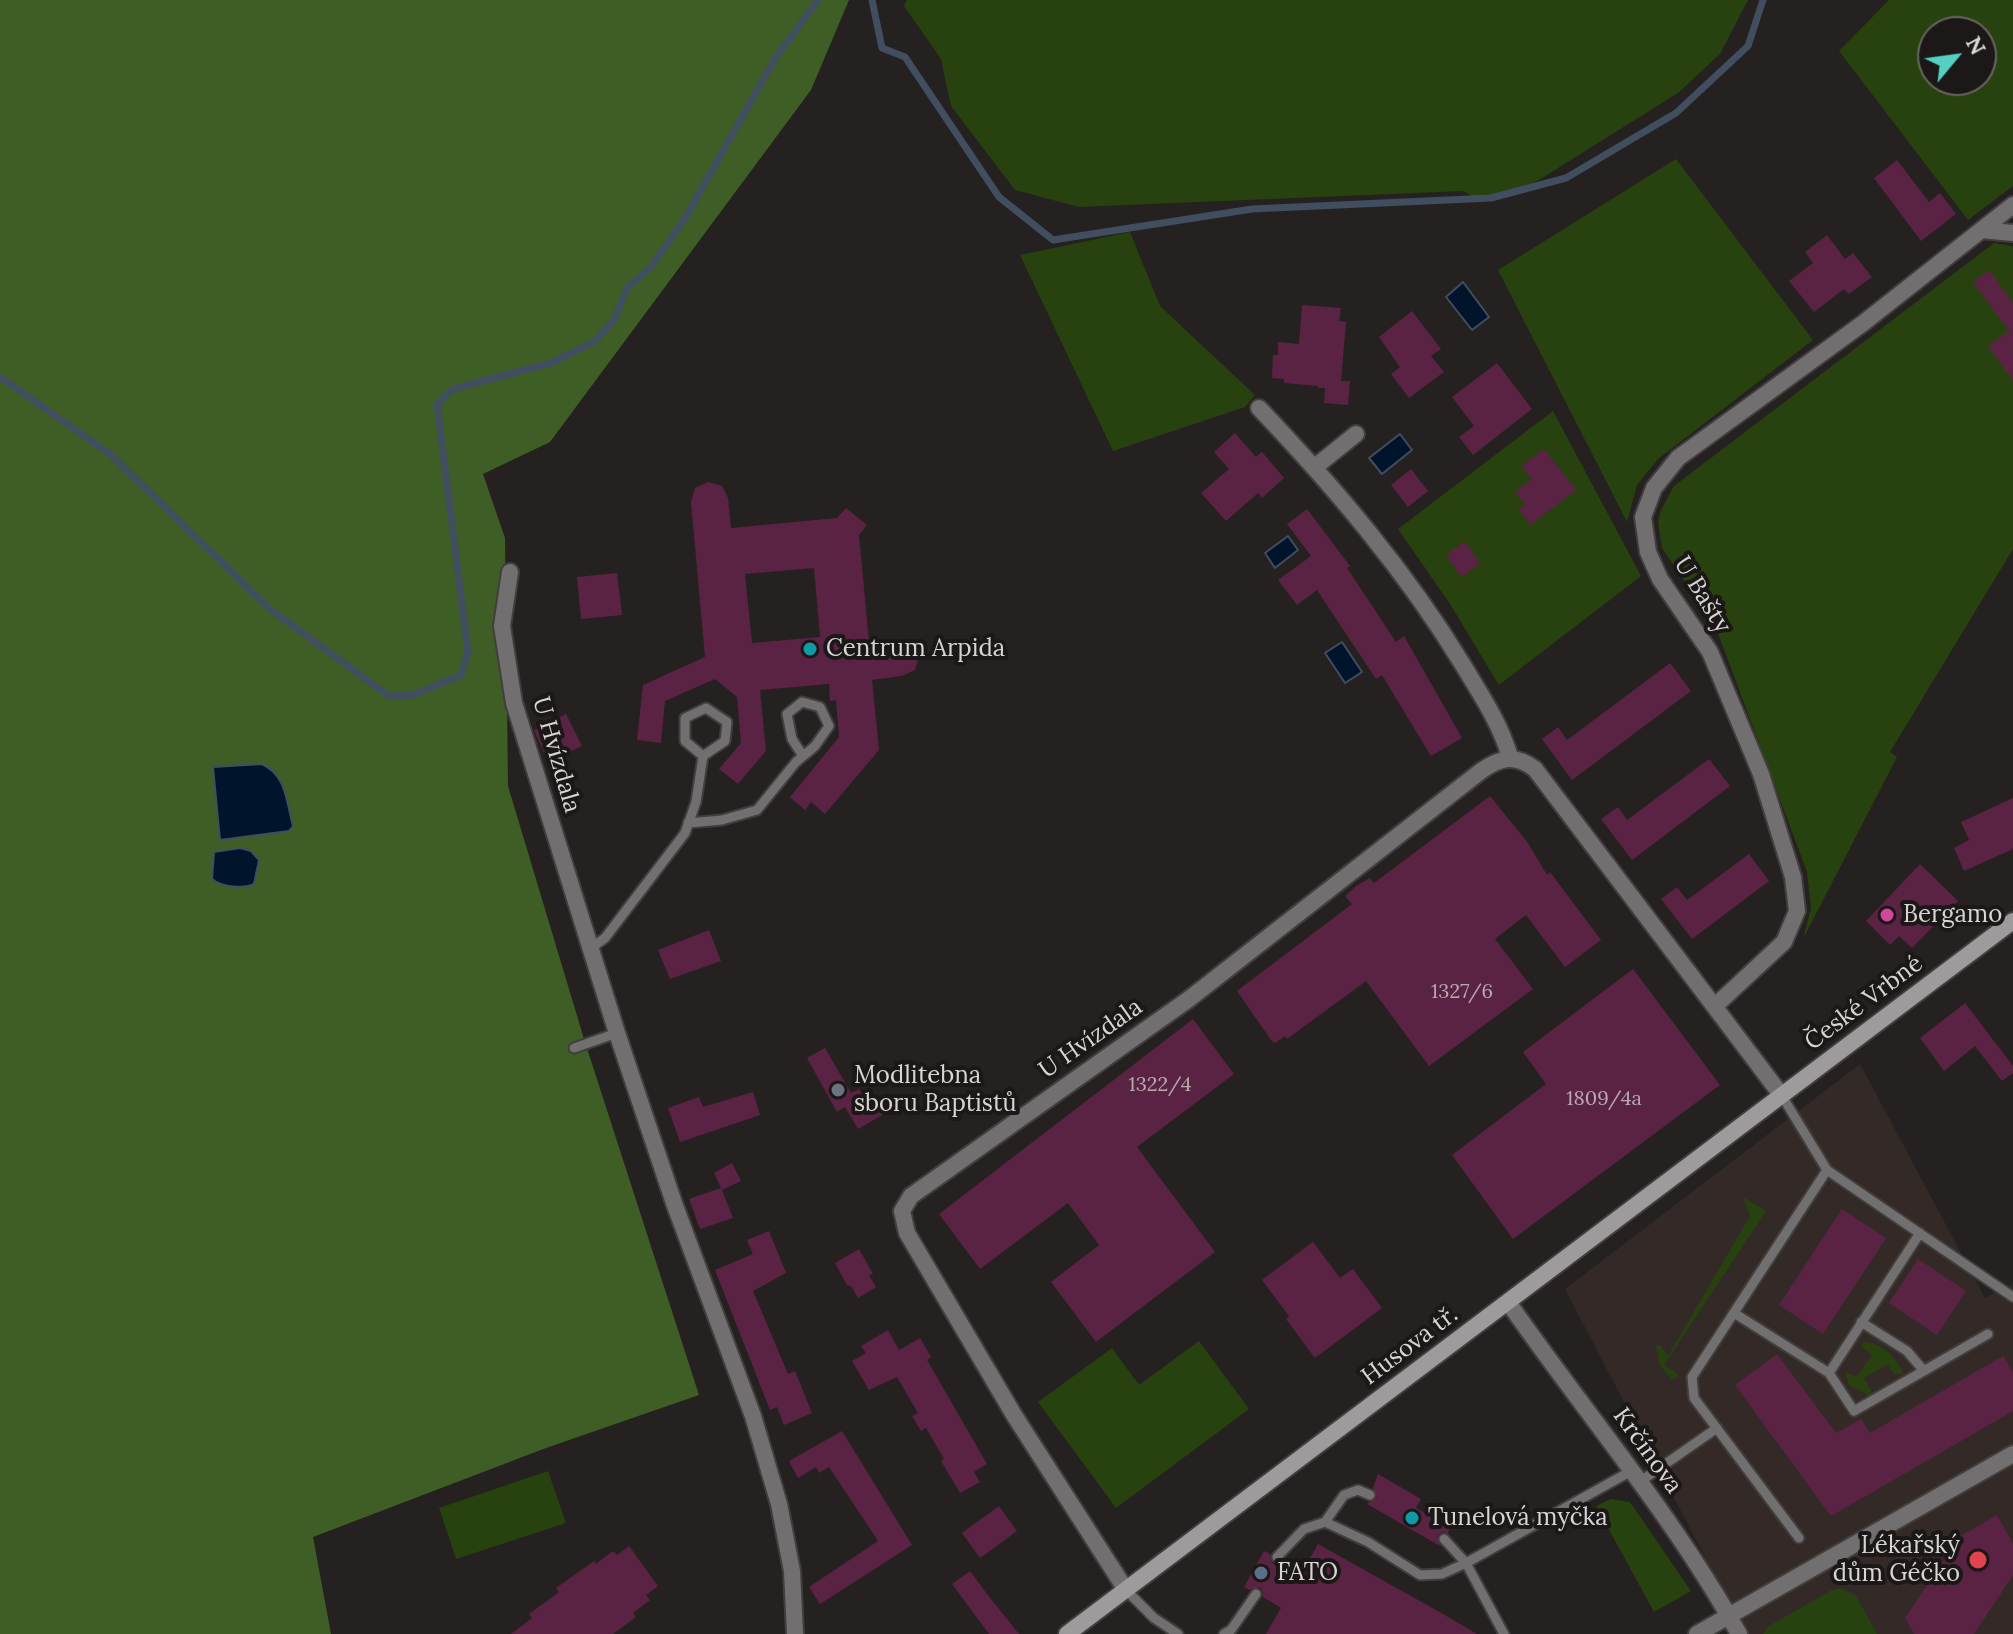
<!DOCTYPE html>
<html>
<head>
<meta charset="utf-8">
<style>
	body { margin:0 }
	#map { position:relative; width:2013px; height:1634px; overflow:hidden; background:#252120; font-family:Lora,serif }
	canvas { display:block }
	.north { position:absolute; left:1917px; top:16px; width:80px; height:80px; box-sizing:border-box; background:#1c1817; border:2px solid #676463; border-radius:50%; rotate:61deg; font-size:22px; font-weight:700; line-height:32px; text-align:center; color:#d8d6d5 }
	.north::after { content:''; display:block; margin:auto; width:28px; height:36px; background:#55cec4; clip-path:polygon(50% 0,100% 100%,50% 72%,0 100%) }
</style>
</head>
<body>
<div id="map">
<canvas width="2013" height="1634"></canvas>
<div class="north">N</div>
</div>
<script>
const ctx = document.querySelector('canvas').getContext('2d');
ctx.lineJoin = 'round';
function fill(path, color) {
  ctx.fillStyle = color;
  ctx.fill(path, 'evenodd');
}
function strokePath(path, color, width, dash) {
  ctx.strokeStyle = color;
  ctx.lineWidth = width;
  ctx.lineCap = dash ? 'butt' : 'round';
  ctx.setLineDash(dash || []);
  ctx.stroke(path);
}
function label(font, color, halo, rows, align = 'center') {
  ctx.font = font + ' Lora,serif';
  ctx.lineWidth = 8;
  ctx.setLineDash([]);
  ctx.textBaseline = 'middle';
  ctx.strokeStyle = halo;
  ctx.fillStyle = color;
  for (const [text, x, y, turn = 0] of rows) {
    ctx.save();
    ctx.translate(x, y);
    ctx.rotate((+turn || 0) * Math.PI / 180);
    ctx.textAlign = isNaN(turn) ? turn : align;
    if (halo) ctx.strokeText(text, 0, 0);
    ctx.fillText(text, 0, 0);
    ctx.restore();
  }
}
fill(new Path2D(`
	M 1860,1064 L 1985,1298 L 2013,1283 L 2013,1634 L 1745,1634 L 1565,1289 Z`), '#332a27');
fill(new Path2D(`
	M 907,0 L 1748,0 L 1720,54 L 1678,93 L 1539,180 L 1503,197 L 1481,201 L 1463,191 L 1079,207 L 1015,190 L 951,106 L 941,59 L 904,6 Z
	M 1889,0 L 2013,0 L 2013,186 L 1968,220 L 1839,51 ZM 1933,32 L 1981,32 L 1981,80 L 1933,80 Z
	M 1676,159 L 1813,340 L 1658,459 L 1637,485 L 1627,522 L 1498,270 Z
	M 1130,232 L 1160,306 L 1255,395 L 1245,407 L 1113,451 L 1020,255 Z
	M 1994,243 L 2013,246 L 2013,549 L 1890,752 L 1897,757 L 1803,939 L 1811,908 L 1807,872 L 1716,628 L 1662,548 L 1658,522 L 1661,510 L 1674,486 Z
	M 1553,411 L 1641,576 L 1499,685 L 1450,604 L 1398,529 Z
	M 1743,1197 L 1766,1211 L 1664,1365 L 1679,1375 L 1672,1380 L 1660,1365 L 1656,1345 L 1660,1345 L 1668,1356 L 1750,1216 Z
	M 1199,1341 L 1249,1409 L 1116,1508 L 1038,1402 L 1112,1348 L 1139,1385 Z
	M 1865,1342 C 1884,1344 1896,1358 1904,1374 L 1894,1374 L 1888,1364 L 1864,1378 L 1872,1393 L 1868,1395 L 1849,1385 L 1845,1372 L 1857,1377 L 1872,1355 L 1862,1347 L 1862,1344 Z
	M 548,1471 L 566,1523 L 456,1559 L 439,1508 Z
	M 1611,1499 L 1630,1502 L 1691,1591 L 1654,1612 L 1596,1506 Z
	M 1840,1588 L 1856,1596 L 1877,1634 L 1763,1634 L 1769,1626 L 1830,1591 Z`), '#27420e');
fill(new Path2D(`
	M 0,0 L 849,0 L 811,90 L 550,442 L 483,474 L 505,538 L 508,786 L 584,1039 L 699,1395 L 546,1448 L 313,1537 L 331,1634 L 0,1634 Z`), '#3e5e25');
const water = new Path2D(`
	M 1463,282 L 1489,317 L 1472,330 L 1446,297 Z
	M 1400,434 L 1412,450 L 1382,474 L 1369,458 Z
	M 1288,536 L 1298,550 L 1275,568 L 1265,553 Z
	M 1342,642 L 1362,672 L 1345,683 L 1325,653 Z
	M 262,764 C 287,776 286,801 293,826 L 289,831 L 220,840 L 213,767 Z
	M 240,848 L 251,851 L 259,860 L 254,884 C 244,889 221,887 212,879 L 214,852 Z`);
fill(water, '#00142c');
strokePath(water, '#414e5f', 2);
strokePath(new Path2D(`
	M 872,0 L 882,48 L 905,57 L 999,197 L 1053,240 L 1252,209 L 1491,198 L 1566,178 L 1676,113 L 1748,46 L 1763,0
	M 0,377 L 110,454 L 270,609 L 389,696 L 413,695 L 461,675 L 468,652 L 437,404 L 453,389 L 551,363 L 594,342 L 614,320 L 627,288 L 650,268 L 686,217 L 774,60 L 818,0`), '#414e5f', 7);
fill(new Path2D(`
	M 1897,160 L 1929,202 L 1940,193 L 1956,214 L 1921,241 L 1874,178 Z
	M 1827,235 L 1845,259 L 1853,253 L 1872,277 L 1849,294 L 1844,289 L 1814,312 L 1789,281 L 1813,263 L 1805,252 Z
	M 1989,270 L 2013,303 L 2013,381 L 1988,346 L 2009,331 L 1973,282 Z
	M 1302,305 L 1341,308 L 1339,321 L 1346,322 L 1341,381 L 1350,381 L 1348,405 L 1324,403 L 1325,388 L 1318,388 L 1318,386 L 1284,383 L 1284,379 L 1272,378 L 1273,355 L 1278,355 L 1278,342 L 1299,344 Z
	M 1412,311 L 1441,349 L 1431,356 L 1444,372 L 1409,398 L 1391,374 L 1400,367 L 1379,337 Z
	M 1497,363 L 1532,409 L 1473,455 L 1459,437 L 1474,426 L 1452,397 Z
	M 1235,433 L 1256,457 L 1262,452 L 1284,478 L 1262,498 L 1258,493 L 1226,521 L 1201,493 L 1229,469 L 1214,452 Z
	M 1544,449 L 1576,490 L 1530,525 L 1519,509 L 1525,505 L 1515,492 L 1532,479 L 1521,466 Z
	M 1411,469 L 1428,491 L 1408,507 L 1391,485 Z
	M 708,482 L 722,486 L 728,498 L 731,528 L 837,518 L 846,508 L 867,525 L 859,535 L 869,642 L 899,639 L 912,643 L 919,656 L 915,670 L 902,676 L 872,680 L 879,750 L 825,814 L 811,802 L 805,810 L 790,797 L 839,737 L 836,700 L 830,701 L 829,684 L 760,690 L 766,751 L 738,784 L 719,769 L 741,743 L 737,697 L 715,679 L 665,701 L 661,743 L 637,740 L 643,685 L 705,657 L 691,502 L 695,488 ZM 814,568 L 820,637 L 752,643 L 745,574 Z
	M 1307,509 L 1350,566 L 1347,568 L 1396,642 L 1404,636 L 1462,738 L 1431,756 L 1382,675 L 1376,679 L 1317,590 L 1297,605 L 1278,580 L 1311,556 L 1287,524 Z
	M 1465,541 L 1480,564 L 1461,577 L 1446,555 Z
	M 617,573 L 622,615 L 581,619 L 577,577 Z
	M 1670,663 L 1691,691 L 1572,780 L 1542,739 L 1558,727 L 1567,740 Z
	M 566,714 L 582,746 L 548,762 L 534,730 Z
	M 1709,759 L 1730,786 L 1632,860 L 1601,819 L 1618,807 L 1627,820 Z
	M 1490,796 L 1528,843 L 1547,875 L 1550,872 L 1601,940 L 1565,967 L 1526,915 L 1495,939 L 1533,989 L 1429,1066 L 1366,981 L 1287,1039 L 1285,1036 L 1275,1043 L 1271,1040 L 1237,991 L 1352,904 L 1345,896 L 1356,886 L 1370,878 L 1374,883 Z
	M 2013,798 L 2013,849 L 1964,871 L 1954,848 L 1969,840 L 1961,822 Z
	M 1749,854 L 1769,881 L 1692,939 L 1661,899 L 1677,887 L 1687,900 Z
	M 1920,864 L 1958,901 L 1912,948 L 1899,936 L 1890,945 L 1866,921 Z
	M 709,930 L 721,961 L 670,979 L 658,950 Z
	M 1633,969 L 1720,1085 L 1513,1239 L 1452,1155 L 1546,1084 L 1523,1052 Z
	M 1965,1003 L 2013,1066 L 2013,1073 L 2002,1081 L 1975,1046 L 1944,1071 L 1920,1038 Z
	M 1193,1019 L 1234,1074 L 1137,1147 L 1215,1252 L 1096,1342 L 1051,1282 L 1099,1245 L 1068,1203 L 980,1269 L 939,1214 Z
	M 825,1048 L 851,1093 L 859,1089 L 863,1096 L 871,1091 L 884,1114 L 858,1129 L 845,1107 L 837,1112 L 807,1058 Z
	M 753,1092 L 760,1115 L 680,1142 L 668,1108 L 699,1097 L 703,1107 Z
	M 732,1163 L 741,1181 L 722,1190 L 733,1218 L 700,1229 L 689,1199 L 721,1188 L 714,1173 Z
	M 1842,1209 L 1886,1238 L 1823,1334 L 1779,1305 Z
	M 769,1231 L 786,1273 L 753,1291 L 788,1374 L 795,1371 L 812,1413 L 784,1425 L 777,1407 L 770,1410 L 715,1270 L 753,1254 L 747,1240 Z
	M 1313,1242 L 1340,1278 L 1353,1269 L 1382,1308 L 1315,1358 L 1286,1319 L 1289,1316 L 1262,1280 Z
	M 859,1249 L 873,1274 L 869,1275 L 876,1287 L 858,1298 L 851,1286 L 847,1285 L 835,1263 Z
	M 1918,1259 L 1966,1291 L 1937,1335 L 1889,1303 Z
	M 888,1330 L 899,1350 L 920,1338 L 931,1357 L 927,1360 L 987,1464 L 974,1472 L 980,1482 L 960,1493 L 941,1461 L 944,1459 L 926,1428 L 921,1431 L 912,1416 L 918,1413 L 897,1377 L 869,1390 L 852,1361 L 866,1353 L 861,1346 Z
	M 1777,1354 L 1836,1433 L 1861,1419 L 1870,1433 L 2003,1356 L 2013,1372 L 2013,1411 L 1831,1516 L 1735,1385 Z
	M 842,1431 L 912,1545 L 820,1604 L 809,1587 L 878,1541 L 829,1467 L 819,1473 L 816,1467 L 798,1478 L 789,1461 Z
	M 1378,1474 L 1421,1499 L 1416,1508 L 1450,1528 L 1448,1533 L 1442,1532 L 1437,1536 L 1440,1546 L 1367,1504 L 1377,1497 L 1373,1488 Z
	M 999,1506 L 1017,1531 L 980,1558 L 962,1533 Z
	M 1997,1515 L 2013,1544 L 2013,1575 L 1974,1634 L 1914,1634 L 1905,1618 L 1959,1537 Z
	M 1318,1544 L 1443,1614 L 1477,1634 L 1266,1634 L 1281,1608 L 1263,1597 L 1263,1592 L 1260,1587 L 1250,1590 L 1244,1587 L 1264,1551 L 1270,1554 L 1272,1563 L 1278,1564 L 1283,1561 L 1302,1572 Z
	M 629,1546 L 658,1586 L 646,1595 L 650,1600 L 633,1613 L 636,1617 L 613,1634 L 511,1634 L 532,1618 L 529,1614 L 559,1592 L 556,1588 L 594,1561 L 596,1564 L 613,1551 L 617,1555 Z
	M 970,1571 L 987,1594 L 1019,1634 L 989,1634 L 952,1584 Z`), '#5b2343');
const lane = new Path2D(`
	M 688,823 L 722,820 L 757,810 L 796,762 L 815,746 L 829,726 L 820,707 L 802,702 L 787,714 L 792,739 L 803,756
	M 591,948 L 605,938 L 685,833 L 696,802 L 703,756 L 725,741 L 727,722 L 706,708 L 685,718 L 685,741 L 703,756
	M 574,1048 L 617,1033
	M 1782,1096 L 1827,1170 L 1692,1377 L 1694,1398 L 1799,1538
	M 1827,1170 L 2013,1297
	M 1920,1233 L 1829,1373 L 1854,1411 L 1988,1334
	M 1734,1313 L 1829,1373
	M 1861,1322 L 1907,1351 L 1924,1371
	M 1641,1481 L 1717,1428
	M 1325,1522 L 1344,1495 L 1358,1490 L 1370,1495
	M 1444,1539 L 1466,1563 L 1633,1470
	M 1277,1557 L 1304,1529 L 1325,1522 L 1368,1542 L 1420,1575 L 1442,1574 L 1466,1563 L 1504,1634
	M 1126,1590 L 1154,1618 L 1178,1634
	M 1224,1634 L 1231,1630 L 1256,1594`);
const street = new Path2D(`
	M 1982,230 L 2013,233
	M 1259,408 C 1335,488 1405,570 1463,665 C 1481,695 1500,723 1510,757
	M 1315,467 L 1356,434
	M 510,572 L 502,626 L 514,703 L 617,1033 L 674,1203 L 753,1416 L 779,1504 L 792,1571 L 795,1634
	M 1715,1006 L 1784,942 L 1797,911 L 1793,877 L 1761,774 L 1710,652 L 1660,579 L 1648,552 L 1643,517 L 1654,488 L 1678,458 L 1862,324 L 2013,205
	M 1508,1302 C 1585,1413 1673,1515 1739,1634
	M 1126,1590 L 1014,1415 L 907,1233 L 902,1211 L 911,1196 L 1189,999 L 1481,771 C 1501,757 1515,754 1535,769 L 1782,1096
	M 1697,1634 L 2013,1454`);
const secondary = new Path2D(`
	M 1067,1634 L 2013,921`);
strokePath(lane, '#423e3d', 13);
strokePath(street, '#423e3d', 20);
strokePath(secondary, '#423e3d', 20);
strokePath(lane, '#716f70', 9);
strokePath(street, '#716f70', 16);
strokePath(secondary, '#9f9b9d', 16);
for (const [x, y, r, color] of [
	[810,649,8,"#0f9aa8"],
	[1887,915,8,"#d1479c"],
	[838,1090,8,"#6b7280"],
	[1412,1518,8,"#0f9aa8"],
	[1978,1560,10,"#e0444e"],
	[1261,1573,8,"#5c6f8a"]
]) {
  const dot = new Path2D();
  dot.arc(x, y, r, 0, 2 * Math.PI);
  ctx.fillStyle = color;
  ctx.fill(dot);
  strokePath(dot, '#1c1817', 3);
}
label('20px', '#b9a9b0', null, [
	["1327/6",1462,992],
	["1322/4",1160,1085],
	["1809/4a",1604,1099]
]);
label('24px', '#d8d6d5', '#1c1817', [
	["U Bašty",1702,595,58],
	["U Hvízdala",556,755,74],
	["České Vrbné",1864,1003,-37],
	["U Hvízdala",1091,1039,-35],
	["Husova tř.",1410,1346,-37],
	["Krčínova",1647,1451,54]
]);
label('24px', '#d8d6d5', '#1c1817', [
	["Centrum Arpida",826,649],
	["Bergamo",1903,915],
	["Modlitebna",854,1076],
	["sboru Baptistů",854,1104],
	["Tunelová myčka",1428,1518],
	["Lékařský",1960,1546,"right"],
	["dům Géčko",1960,1574,"right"],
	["FATO",1277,1573]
], 'left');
</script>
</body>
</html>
